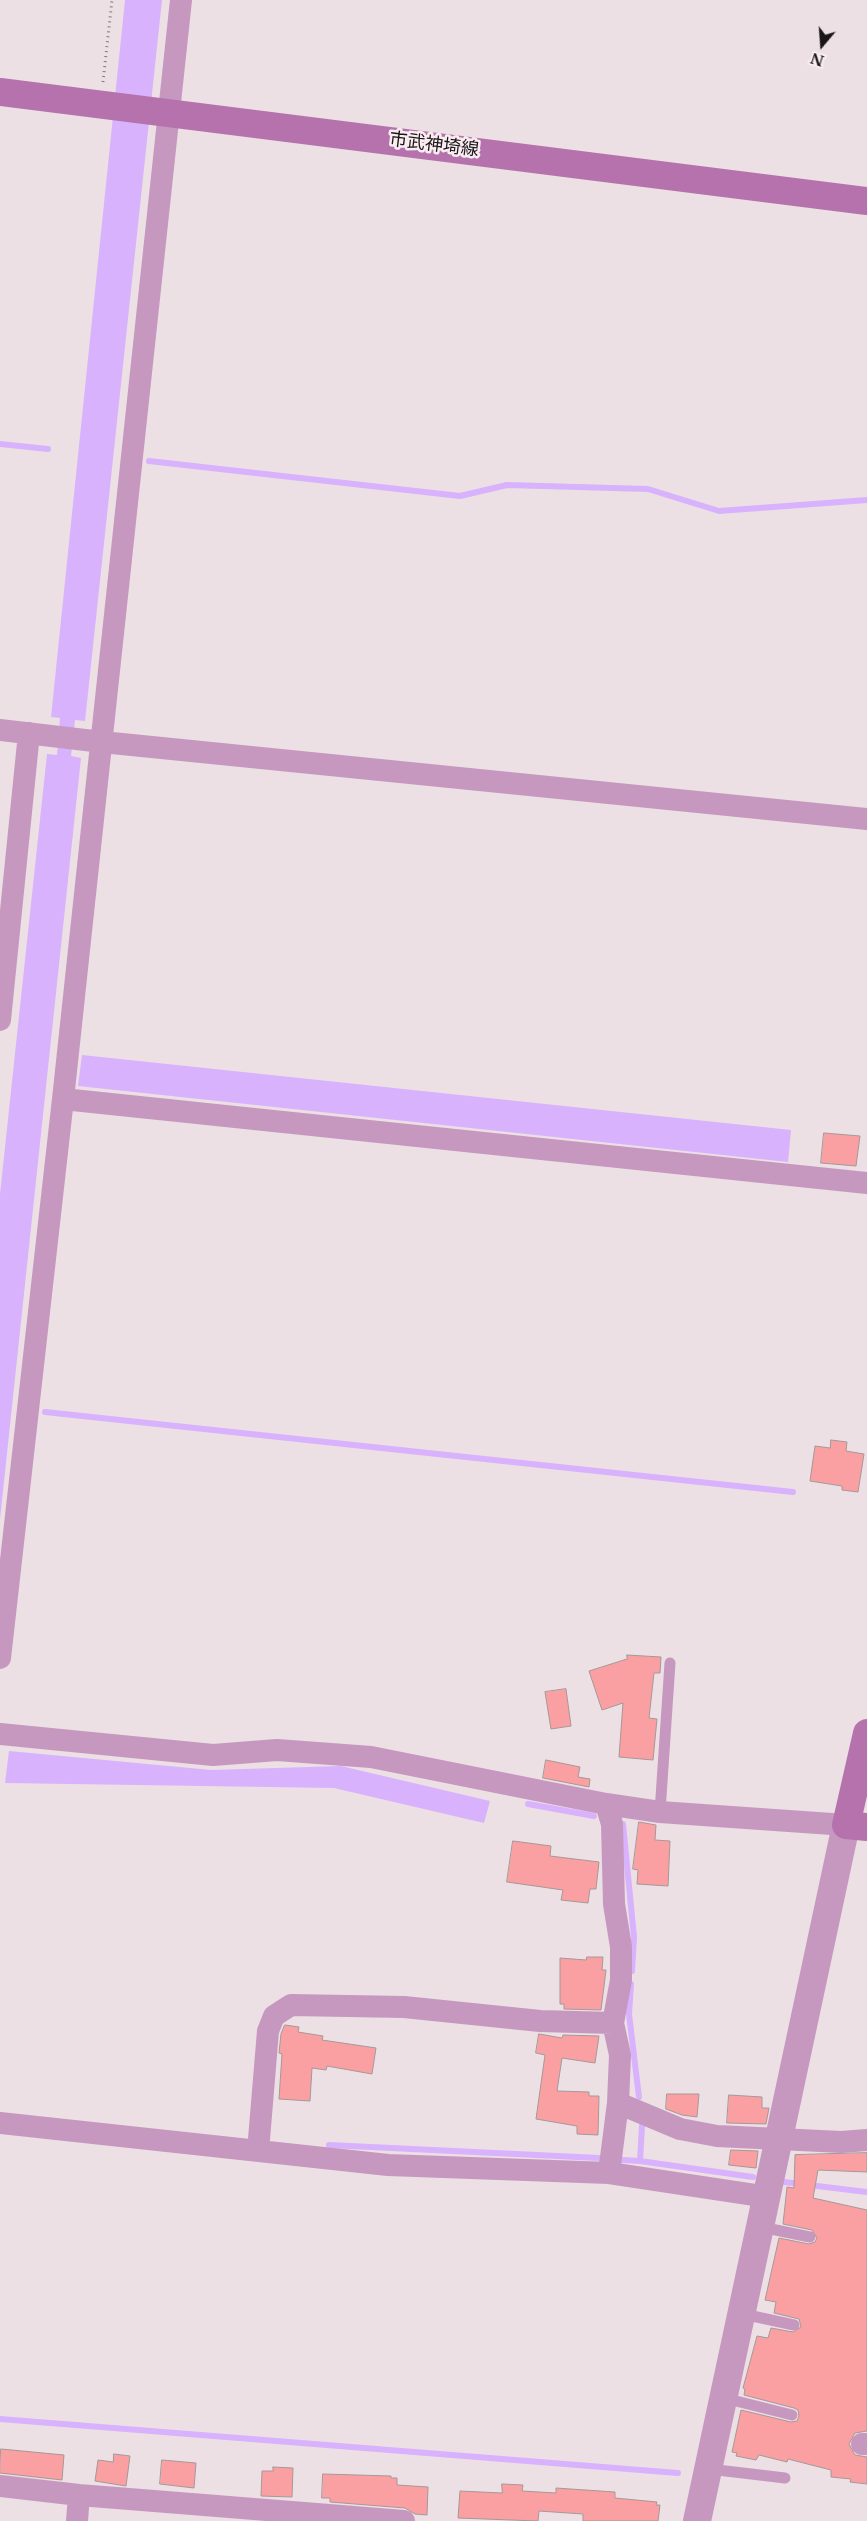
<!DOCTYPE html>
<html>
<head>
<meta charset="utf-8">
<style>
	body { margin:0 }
	#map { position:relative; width:867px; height:2521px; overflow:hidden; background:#ece0e4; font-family:"Libre Baskerville",serif }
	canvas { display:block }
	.north { position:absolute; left:797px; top:20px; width:50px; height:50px; -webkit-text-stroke:4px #f9edf1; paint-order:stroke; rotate:198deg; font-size:14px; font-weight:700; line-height:20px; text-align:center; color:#1a1617 }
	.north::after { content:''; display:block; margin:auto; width:18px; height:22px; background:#1a1617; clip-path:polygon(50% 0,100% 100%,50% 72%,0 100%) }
</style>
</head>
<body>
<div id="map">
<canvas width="867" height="2521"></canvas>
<div class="north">N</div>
</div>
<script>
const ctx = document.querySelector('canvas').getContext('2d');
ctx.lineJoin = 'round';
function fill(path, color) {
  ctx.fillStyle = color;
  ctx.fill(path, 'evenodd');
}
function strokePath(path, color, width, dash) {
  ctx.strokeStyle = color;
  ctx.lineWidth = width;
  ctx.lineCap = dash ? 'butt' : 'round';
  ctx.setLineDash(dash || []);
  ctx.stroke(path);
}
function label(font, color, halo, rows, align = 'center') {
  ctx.font = font + ' "Libre Baskerville","Noto Sans JP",serif';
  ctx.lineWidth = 5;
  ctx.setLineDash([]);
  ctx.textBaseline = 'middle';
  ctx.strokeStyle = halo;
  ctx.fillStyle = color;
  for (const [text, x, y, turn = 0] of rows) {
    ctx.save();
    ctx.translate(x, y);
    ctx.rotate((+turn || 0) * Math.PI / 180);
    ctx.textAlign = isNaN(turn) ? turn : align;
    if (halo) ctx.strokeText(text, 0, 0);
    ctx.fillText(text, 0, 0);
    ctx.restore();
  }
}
fill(new Path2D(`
	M 125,0 L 162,0 L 85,721 L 75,720 L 71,756 L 81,758 L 0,1519 L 0,1194 L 47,754 L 57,755 L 60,718 L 51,717 Z
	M 82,1055 L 791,1130 L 788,1162 L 78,1086 Z
	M 9,1751 L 211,1770 L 341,1766 L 490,1801 L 484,1823 L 334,1788 L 5,1783 Z`), '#d8b2fc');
strokePath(new Path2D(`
	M 0,444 L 48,449
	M 149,461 L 460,496 L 507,485 L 648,489 L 719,511 L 867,500
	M 45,1412 L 793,1492
	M 528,1804 L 594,1816
	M 623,1824 L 634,1937 L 632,1971
	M 631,1984 L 629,2014 L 639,2097
	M 642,2126 L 640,2161 L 753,2177
	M 329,2145 L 599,2158
	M 623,2160 L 640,2161
	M 784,2182 L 867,2192
	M 0,2419 L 678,2473`), '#d8b2fc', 6);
const building = new Path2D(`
	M 824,1133 L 860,1136 L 856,1166 L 821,1163 Z
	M 831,1440 L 847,1442 L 846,1451 L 864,1454 L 858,1492 L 842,1490 L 842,1486 L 810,1481 L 815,1446 L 830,1448 Z
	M 627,1655 L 661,1657 L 660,1673 L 654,1673 L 649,1718 L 657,1719 L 653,1760 L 619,1757 L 623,1703 L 602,1710 L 589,1671 L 627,1659 Z
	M 566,1689 L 571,1726 L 551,1729 L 545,1692 Z
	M 546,1760 L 580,1767 L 578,1777 L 590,1779 L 589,1787 L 543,1778 Z
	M 639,1822 L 656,1825 L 655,1840 L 670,1841 L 668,1886 L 637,1884 L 638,1870 L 633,1869 Z
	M 513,1841 L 551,1846 L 550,1856 L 599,1862 L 596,1889 L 590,1889 L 588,1903 L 561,1900 L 563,1890 L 507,1882 Z
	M 587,1957 L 603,1957 L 602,1970 L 606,1970 L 601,2010 L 564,2009 L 564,2004 L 560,2004 L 560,1958 L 586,1960 Z
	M 285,2025 L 299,2027 L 298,2032 L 323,2036 L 322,2040 L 376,2048 L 372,2074 L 327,2066 L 326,2070 L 312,2068 L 310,2101 L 279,2099 L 282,2054 L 279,2053 L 281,2034 Z
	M 539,2034 L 562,2038 L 563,2035 L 599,2036 L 595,2063 L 562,2058 L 557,2091 L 589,2092 L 589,2096 L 599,2096 L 598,2135 L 577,2134 L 577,2126 L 536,2119 L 545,2055 L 536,2053 Z
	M 667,2094 L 699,2094 L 697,2117 L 682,2115 L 666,2109 Z
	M 729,2095 L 762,2097 L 762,2108 L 769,2108 L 766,2124 L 727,2123 Z
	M 731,2150 L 758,2151 L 756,2168 L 729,2165 Z
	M 867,2153 L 867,2172 L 818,2170 L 813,2198 L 867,2210 L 867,2431 L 855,2433 L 849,2444 L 855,2455 L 867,2457 L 867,2484 L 850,2482 L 851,2479 L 831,2477 L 831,2470 L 788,2459 L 787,2462 L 759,2455 L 756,2460 L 736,2456 L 737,2453 L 732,2452 L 741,2410 L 791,2422 L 797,2421 L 799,2416 L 798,2410 L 794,2408 L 744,2395 L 745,2389 L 743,2388 L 757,2336 L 768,2338 L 771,2328 L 793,2332 L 801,2327 L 799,2319 L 774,2313 L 776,2302 L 765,2300 L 779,2238 L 809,2244 L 815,2242 L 817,2238 L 812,2230 L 783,2224 L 787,2187 L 794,2188 L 795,2155 Z
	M 1,2449 L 64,2455 L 62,2480 L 0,2473 Z
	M 114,2454 L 130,2456 L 126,2486 L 95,2481 L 98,2460 L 113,2462 Z
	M 162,2460 L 196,2463 L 194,2488 L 160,2484 Z
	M 273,2467 L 293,2468 L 292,2497 L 261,2496 L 262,2471 L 273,2471 Z
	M 323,2474 L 391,2476 L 391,2478 L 397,2478 L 397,2485 L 428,2487 L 427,2515 L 415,2514 L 405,2508 L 330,2502 L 330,2498 L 322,2498 Z
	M 502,2484 L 523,2485 L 522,2491 L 556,2493 L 556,2488 L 615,2492 L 615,2498 L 657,2502 L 656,2505 L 660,2505 L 658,2521 L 583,2521 L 583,2514 L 539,2511 L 538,2521 L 458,2518 L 460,2491 L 502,2493 Z`);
fill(building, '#fba0a2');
strokePath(building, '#a49898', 1);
strokePath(new Path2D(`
	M 103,82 L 112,0`), '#7f7779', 3, [1, 4]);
strokePath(new Path2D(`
	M 660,1812 L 670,1663
	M 761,2227 L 810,2237
	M 743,2314 L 794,2325
	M 724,2398 L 792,2415
	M 709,2469 L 785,2478`), '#c698c0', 11);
strokePath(new Path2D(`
	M 0,730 L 102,742 L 867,819
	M 0,1020 L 29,733
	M 63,1099 L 867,1183
	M 0,1658 L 63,1099 L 181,0
	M 0,1734 L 213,1755 L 277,1750 L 371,1757 L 606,1804 L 660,1812 L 846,1825
	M 606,1804 L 612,1824 L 614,1904 L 621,1947 L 621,1980 L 613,2023 L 620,2055 L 618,2103 L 609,2173
	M 618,2103 L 680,2129 L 717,2136 L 841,2142 L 867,2140
	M 0,2123 L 388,2165 L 609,2173 L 768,2197
	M 258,2151 L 268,2031 L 274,2016 L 291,2005 L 404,2007 L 540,2021 L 613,2023
	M 862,2444 L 867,2444
	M 0,2486 L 79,2495 L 404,2521
	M 77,2521 L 79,2495`), '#c698c0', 22);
strokePath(new Path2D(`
	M 697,2521 L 846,1825`), '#c698c0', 28);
strokePath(new Path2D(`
	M 0,92 L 867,201
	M 867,1733 L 846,1825 L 867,1827`), '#b572ad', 28);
label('18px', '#1a1617', '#f9edf1', [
	["市武神埼線",434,145,7]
]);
</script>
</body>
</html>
